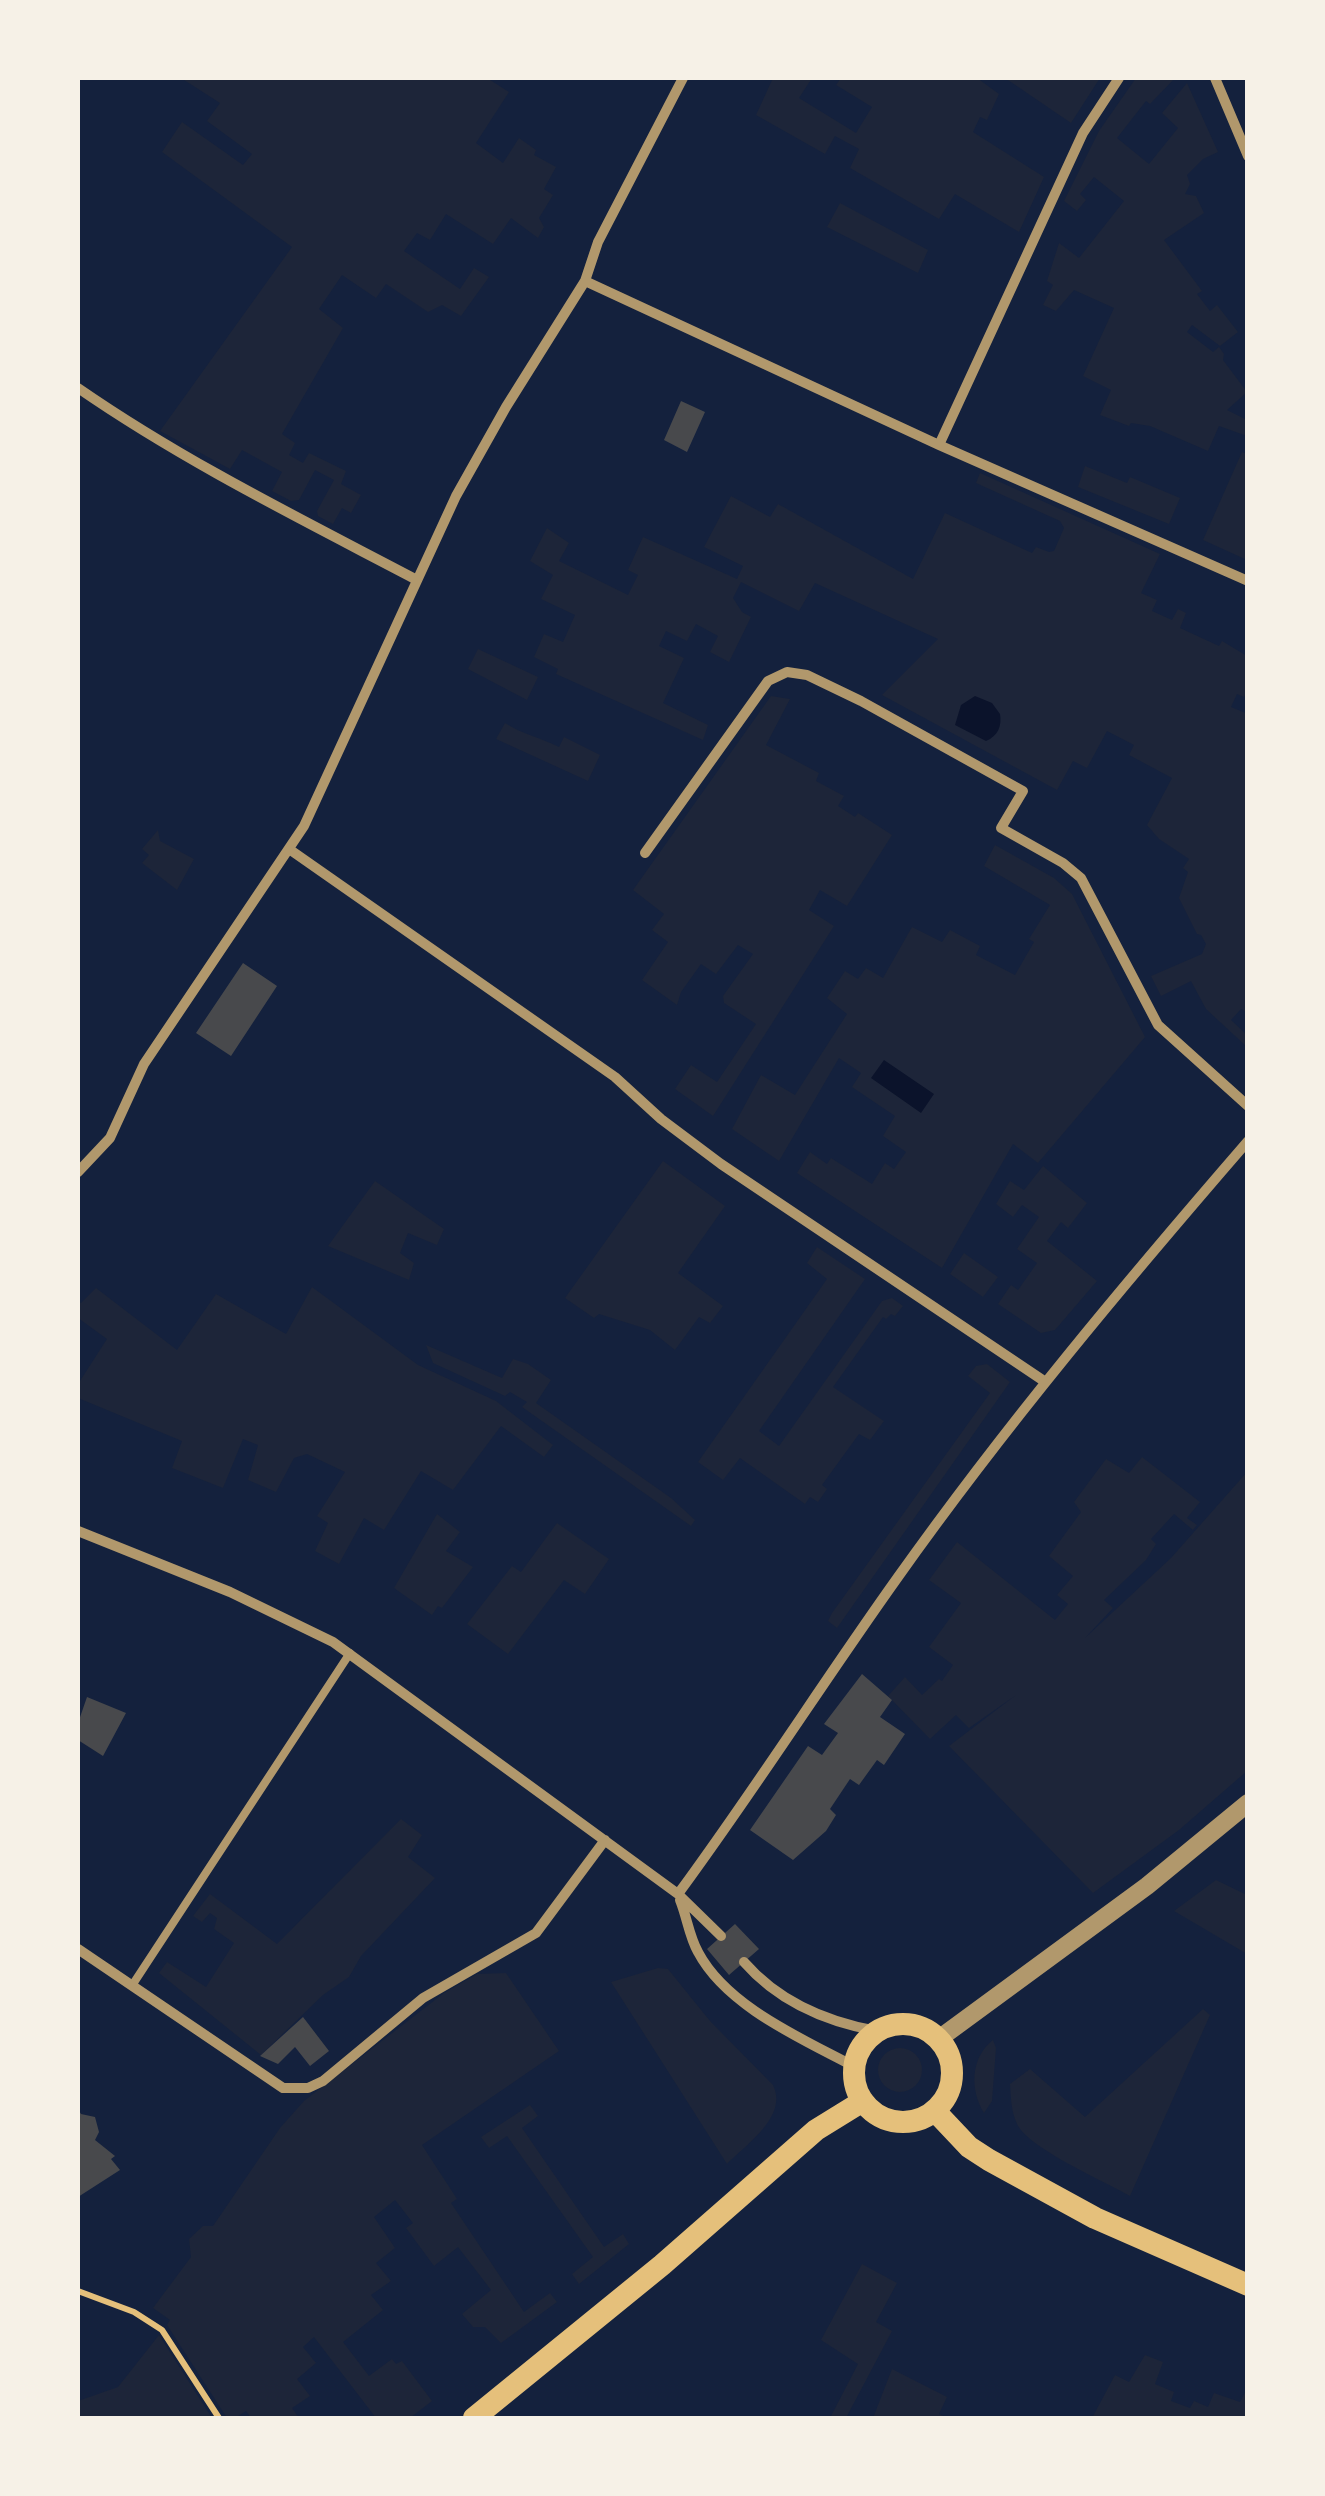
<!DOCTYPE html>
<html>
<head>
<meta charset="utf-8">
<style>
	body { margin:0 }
	#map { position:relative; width:1325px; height:2496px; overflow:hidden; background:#14213d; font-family:"Varela Round",sans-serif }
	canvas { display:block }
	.frame { position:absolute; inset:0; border:80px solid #f6f1e7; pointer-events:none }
</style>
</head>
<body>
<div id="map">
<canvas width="1325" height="2496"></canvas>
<div class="frame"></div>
</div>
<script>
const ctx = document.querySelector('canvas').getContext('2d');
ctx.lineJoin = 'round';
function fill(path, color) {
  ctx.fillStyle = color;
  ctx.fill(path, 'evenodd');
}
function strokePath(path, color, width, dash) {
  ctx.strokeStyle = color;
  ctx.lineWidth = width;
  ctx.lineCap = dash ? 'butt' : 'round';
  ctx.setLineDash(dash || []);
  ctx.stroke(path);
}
fill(new Path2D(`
	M 181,78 L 487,78 L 509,92 L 476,143 L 503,163 L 519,138 L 536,150 L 534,155 L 556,167 L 544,189 L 553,195 L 539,218 L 544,227 L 538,238 L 511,218 L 493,244 L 446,214 L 430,240 L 417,233 L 404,251 L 460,289 L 474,268 L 489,277 L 461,316 L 442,305 L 428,312 L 386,284 L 376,298 L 342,275 L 319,309 L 343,328 L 282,434 L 295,443 L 289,455 L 303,463 L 309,453 L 346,471 L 341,484 L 361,495 L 351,513 L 342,508 L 333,524 L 318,516 L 317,511 L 334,480 L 315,470 L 299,500 L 291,501 L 272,491 L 282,472 L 242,450 L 230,469 L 160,431 L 292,247 L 162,152 L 182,122 L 243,165 L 252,154 L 207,121 L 220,103 Z
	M 773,78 L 812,78 L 799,98 L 856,133 L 872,107 L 836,85 L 841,78 L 977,78 L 999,94 L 987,120 L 980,117 L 973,132 L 1044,177 L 1019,232 L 955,194 L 939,219 L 850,168 L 859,149 L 835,136 L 825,154 L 756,115 Z
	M 1005,78 L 1100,78 L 1071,123 Z
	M 1136,78 L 1175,78 L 1150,104 L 1146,101 L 1117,138 L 1149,164 L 1178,128 L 1162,113 L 1187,83 L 1218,152 L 1203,159 L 1187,175 L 1190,184 L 1185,194 L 1196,196 L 1204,213 L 1164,240 L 1202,291 L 1197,294 L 1210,311 L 1217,305 L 1238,332 L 1220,346 L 1192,325 L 1187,332 L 1213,352 L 1219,347 L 1224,354 L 1223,360 L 1247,392 L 1227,410 L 1247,420 L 1247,436 L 1219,426 L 1208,451 L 1150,426 L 1131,423 L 1129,426 L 1100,415 L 1111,390 L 1083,376 L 1114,308 L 1074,290 L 1056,311 L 1043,305 L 1053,285 L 1047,281 L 1059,243 L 1079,258 L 1124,201 L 1094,177 L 1080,194 L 1086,200 L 1077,211 L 1064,201 L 1099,131 Z
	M 840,203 L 928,250 L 918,273 L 827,227 Z
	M 1242,452 L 1247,454 L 1247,560 L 1203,540 Z
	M 1085,466 L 1127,483 L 1130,477 L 1180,498 L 1169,524 L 1078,487 Z
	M 980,473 L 1160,554 L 1141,593 L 1157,600 L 1152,611 L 1172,620 L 1178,609 L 1186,613 L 1180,628 L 1219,646 L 1222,641 L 1247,656 L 1247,691 L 1244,697 L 1237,694 L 1231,707 L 1248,714 L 1247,1008 L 1245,1011 L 1241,1009 L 1231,1020 L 1247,1035 L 1247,1047 L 1206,1009 L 1191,981 L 1161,996 L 1151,976 L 1202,954 L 1206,944 L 1201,935 L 1197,934 L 1179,898 L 1188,872 L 1183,868 L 1189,859 L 1159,839 L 1147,825 L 1172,778 L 1129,755 L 1134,745 L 1107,731 L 1087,768 L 1073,761 L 1057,790 L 882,695 L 938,639 L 815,583 L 799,611 L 741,582 L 733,598 L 742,612 L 751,617 L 729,662 L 710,652 L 718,636 L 696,624 L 687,641 L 666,631 L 659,646 L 684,658 L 663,703 L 708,725 L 703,740 L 556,674 L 558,669 L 534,657 L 544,634 L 563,642 L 575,615 L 541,599 L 553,575 L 530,561 L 547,528 L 569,543 L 559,561 L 628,595 L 638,575 L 628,570 L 643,537 L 737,579 L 743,566 L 704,547 L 731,496 L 770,517 L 778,504 L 913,579 L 945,513 L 1032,553 L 1036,547 L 1049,552 L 1054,551 L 1064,528 L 1060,521 L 976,483 Z
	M 478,649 L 538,677 L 527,700 L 468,669 Z
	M 771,696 L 790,699 L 766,745 L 819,773 L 816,781 L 844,796 L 838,806 L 855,817 L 858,813 L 892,835 L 847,906 L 820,890 L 809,910 L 834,926 L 713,1116 L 675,1089 L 691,1065 L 717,1082 L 756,1024 L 724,1003 L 723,996 L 753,954 L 738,945 L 716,974 L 701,964 L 681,992 L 677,1005 L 642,980 L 668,942 L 652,930 L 664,914 L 633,890 Z
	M 505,723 C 522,734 541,738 559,747 L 564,737 L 600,755 L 588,781 L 496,739 Z
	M 158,830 L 160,841 L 194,859 L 177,890 L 142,863 L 149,855 L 142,849 Z
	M 995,845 L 1054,878 L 1072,894 L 1145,1037 L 1038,1163 L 1013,1144 L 942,1268 L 797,1173 L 810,1152 L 827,1164 L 831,1158 L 872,1184 L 885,1163 L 894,1169 L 906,1152 L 883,1136 L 895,1116 L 852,1087 L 861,1073 L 839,1058 L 779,1161 L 732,1129 L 761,1075 L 795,1095 L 847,1014 L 827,998 L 845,971 L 858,979 L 866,968 L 883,978 L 912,927 L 942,942 L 950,930 L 980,946 L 976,955 L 1015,975 L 1034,942 L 1029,939 L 1050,905 L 984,866 Z
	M 663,1161 L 725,1206 L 678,1273 L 723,1306 L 710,1323 L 699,1317 L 675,1350 L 650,1330 L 599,1314 L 594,1318 L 565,1298 Z
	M 1043,1166 L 1087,1203 L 1068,1228 L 1061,1222 L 1047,1241 L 1097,1281 L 1055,1330 L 1041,1333 L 998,1304 L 1011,1285 L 1018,1290 L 1037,1263 L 1017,1249 L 1039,1217 L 1022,1205 L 1013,1217 L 996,1204 L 1010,1181 L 1024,1190 Z
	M 375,1181 L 444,1229 L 437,1245 L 408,1233 L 400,1253 L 414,1263 L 409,1280 L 328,1246 Z
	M 817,1247 L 865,1279 L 759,1431 L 779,1446 L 882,1301 L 892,1298 L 903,1306 L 895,1316 L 891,1314 L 886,1319 L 883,1317 L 833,1387 L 884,1421 L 870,1440 L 859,1434 L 822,1485 L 827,1489 L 818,1502 L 810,1497 L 805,1504 L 740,1458 L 723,1480 L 698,1462 L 827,1279 L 807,1263 Z
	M 964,1253 L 998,1277 L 983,1297 L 950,1274 Z
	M 312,1287 L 418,1365 L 496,1401 L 553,1445 L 544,1457 L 501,1426 L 453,1490 L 421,1471 L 384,1530 L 364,1518 L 339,1564 L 315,1551 L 328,1523 L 317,1516 L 345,1472 L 307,1454 L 294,1458 L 276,1492 L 248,1480 L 258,1445 L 243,1439 L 223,1488 L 172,1468 L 182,1441 L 78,1398 L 78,1384 L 107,1339 L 78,1318 L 78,1301 L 81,1303 L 96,1288 L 177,1350 L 216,1294 L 286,1334 Z
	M 426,1345 L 502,1378 L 513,1359 L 528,1364 L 551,1380 L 536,1403 L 671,1498 L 695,1520 L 691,1526 L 522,1407 L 527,1402 L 510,1392 L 505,1396 L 433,1363 Z
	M 987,1364 L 1010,1382 L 837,1628 L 828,1621 L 832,1613 L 990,1393 L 968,1376 L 976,1366 Z
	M 1142,1457 L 1200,1502 L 1187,1518 L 1197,1525 L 1193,1530 L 1174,1514 L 1151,1539 L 1156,1544 L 1146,1560 L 1104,1600 L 1113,1608 L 1085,1638 L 1171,1558 L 1247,1472 L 1247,1771 L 1179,1830 L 1093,1893 L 949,1746 L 1016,1695 L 969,1728 L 956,1715 L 930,1739 L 888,1696 L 905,1677 L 922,1695 L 939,1679 L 942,1681 L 953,1665 L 929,1647 L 961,1603 L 929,1580 L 957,1542 L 1055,1620 L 1068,1604 L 1057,1595 L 1073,1576 L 1049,1556 L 1081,1512 L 1074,1502 L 1106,1459 L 1129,1473 Z
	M 437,1514 L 460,1532 L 446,1551 L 473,1567 L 442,1608 L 438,1606 L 432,1615 L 394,1588 Z
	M 557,1523 L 609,1559 L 585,1594 L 564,1580 L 508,1654 L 467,1624 L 512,1566 L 521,1572 Z
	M 401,1819 L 422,1835 L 408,1857 L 435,1878 L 361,1956 L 349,1977 L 323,1995 L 261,2055 L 159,1973 L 167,1962 L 206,1987 L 234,1943 L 214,1929 L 217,1918 L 210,1913 L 202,1922 L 193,1916 L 210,1894 L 277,1944 Z
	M 1216,1880 L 1247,1895 L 1247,1954 L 1174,1911 Z
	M 658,1968 L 668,1969 L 710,2021 L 773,2085 C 788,2116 748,2143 727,2164 L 611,1982 Z
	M 506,1973 L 559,2051 L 422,2145 L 457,2199 L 451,2203 L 524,2312 L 550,2293 L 557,2302 L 501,2343 L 485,2327 L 473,2327 L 462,2314 L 491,2290 L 458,2247 L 434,2266 L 406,2228 L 413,2223 L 395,2200 L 374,2217 L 395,2248 L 376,2263 L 391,2281 L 371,2295 L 383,2310 L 343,2342 L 369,2376 L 392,2359 L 396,2364 L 402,2361 L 432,2401 L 410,2418 L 376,2418 L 314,2337 L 303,2347 L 316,2363 L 297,2379 L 310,2396 L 292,2408 L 299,2418 L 251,2418 L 246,2411 L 235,2418 L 227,2418 L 167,2325 L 170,2320 L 153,2308 L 191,2257 L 189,2239 L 203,2226 L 213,2226 L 280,2128 L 304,2101 L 444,1993 L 477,1974 Z
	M 1203,2009 L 1210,2015 L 1130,2196 C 1104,2181 1028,2148 1017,2124 C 1011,2111 1011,2098 1010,2084 L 1030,2069 L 1085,2117 Z
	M 993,2040 L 996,2048 L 992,2101 L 984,2113 C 970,2090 970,2058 993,2040 Z
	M878 2070a22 22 0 1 1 44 0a22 22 0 1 1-44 0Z
	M 530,2105 L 538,2116 L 522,2128 L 604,2247 L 623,2234 L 629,2244 L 579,2284 L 572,2274 L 593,2257 L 507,2136 L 489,2148 L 481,2137 Z
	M 862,2264 L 897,2283 L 876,2322 L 892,2331 L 846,2418 L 830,2418 L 858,2364 L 821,2340 Z
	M 159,2335 L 212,2418 L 78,2418 L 78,2401 L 118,2387 Z
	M 1145,2355 L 1163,2362 L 1155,2384 L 1174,2392 L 1171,2401 L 1190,2408 L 1194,2401 L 1208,2407 L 1214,2393 L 1240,2402 L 1247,2389 L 1247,2418 L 1092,2418 L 1115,2375 L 1129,2382 Z
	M 892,2369 L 947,2397 L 939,2414 L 948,2418 L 873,2418 Z`), '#1d2539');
fill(new Path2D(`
	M 975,696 L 992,703 L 1000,714 C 1002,726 998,736 986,741 L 955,725 L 961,705 Z
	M 884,1060 L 934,1094 L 921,1113 L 871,1078 Z`), '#0b132b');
fill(new Path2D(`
	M 681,401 L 705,412 L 687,452 L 664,440 Z
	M 243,963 L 277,986 L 231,1056 L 196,1033 Z
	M 862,1674 L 892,1700 L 880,1717 L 905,1734 L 884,1765 L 877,1760 L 859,1785 L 850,1779 L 830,1809 L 836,1815 L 826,1831 L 793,1860 L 750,1830 L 808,1746 L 822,1755 L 838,1733 L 824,1724 Z
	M 87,1697 L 126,1713 L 103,1756 L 78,1740 L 78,1723 Z
	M 735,1924 L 759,1949 L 729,1975 L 707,1949 Z
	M 303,2017 L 329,2051 L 310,2066 L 295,2047 L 278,2064 L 260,2056 Z
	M 78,2109 L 81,2114 L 95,2117 L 99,2132 L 95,2140 L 115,2156 L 111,2159 L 120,2170 L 78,2197 Z`), '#48494c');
strokePath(new Path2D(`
	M 78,2291 L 134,2312 L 162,2330 L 219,2418`), '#e5c07b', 6);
strokePath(new Path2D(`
	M 133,1984 L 350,1653`), '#b1986c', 8);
strokePath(new Path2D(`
	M 1215,78 L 1248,156
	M 585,281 L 939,445 L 1248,581
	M 78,388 C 185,462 301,519 417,580
	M 939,445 L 1083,133 L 1119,78
	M 289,849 L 615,1077 L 661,1119 L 721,1164 L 1044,1381
	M 645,853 L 768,681 L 787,672 L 807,675 L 861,701 L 1023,791 L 1001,828 L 1063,863 L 1081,878 L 1158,1025 L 1248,1106
	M 78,1172 L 110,1138 L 144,1064 L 304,826 L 456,496 L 506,407 L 585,281 L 598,242 L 683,78
	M 78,1531 L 230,1592 L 333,1642 L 678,1894 L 721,1936
	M 678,1894 C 754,1791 823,1682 898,1577 C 1006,1425 1126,1282 1248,1141
	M 680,1900 C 687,1917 689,1936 698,1952 C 727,2007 803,2039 855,2067
	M 78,1949 L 283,2088 L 308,2088 L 323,2081 L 423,1998 L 536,1933 L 605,1840
	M 744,1962 C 778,2001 827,2022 877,2031`), '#b1986c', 10);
strokePath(new Path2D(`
	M 940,2038 L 1147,1886 L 1248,1803`), '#b1986c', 18);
strokePath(new Path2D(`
	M854 2073a49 49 0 1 1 98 0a49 49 0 1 1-98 0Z
	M 935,2111 L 969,2147 L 989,2160 L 1095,2218 L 1248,2285
	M 474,2418 L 662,2265 L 816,2130 L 863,2101`), '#e5c07b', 22);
</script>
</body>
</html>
